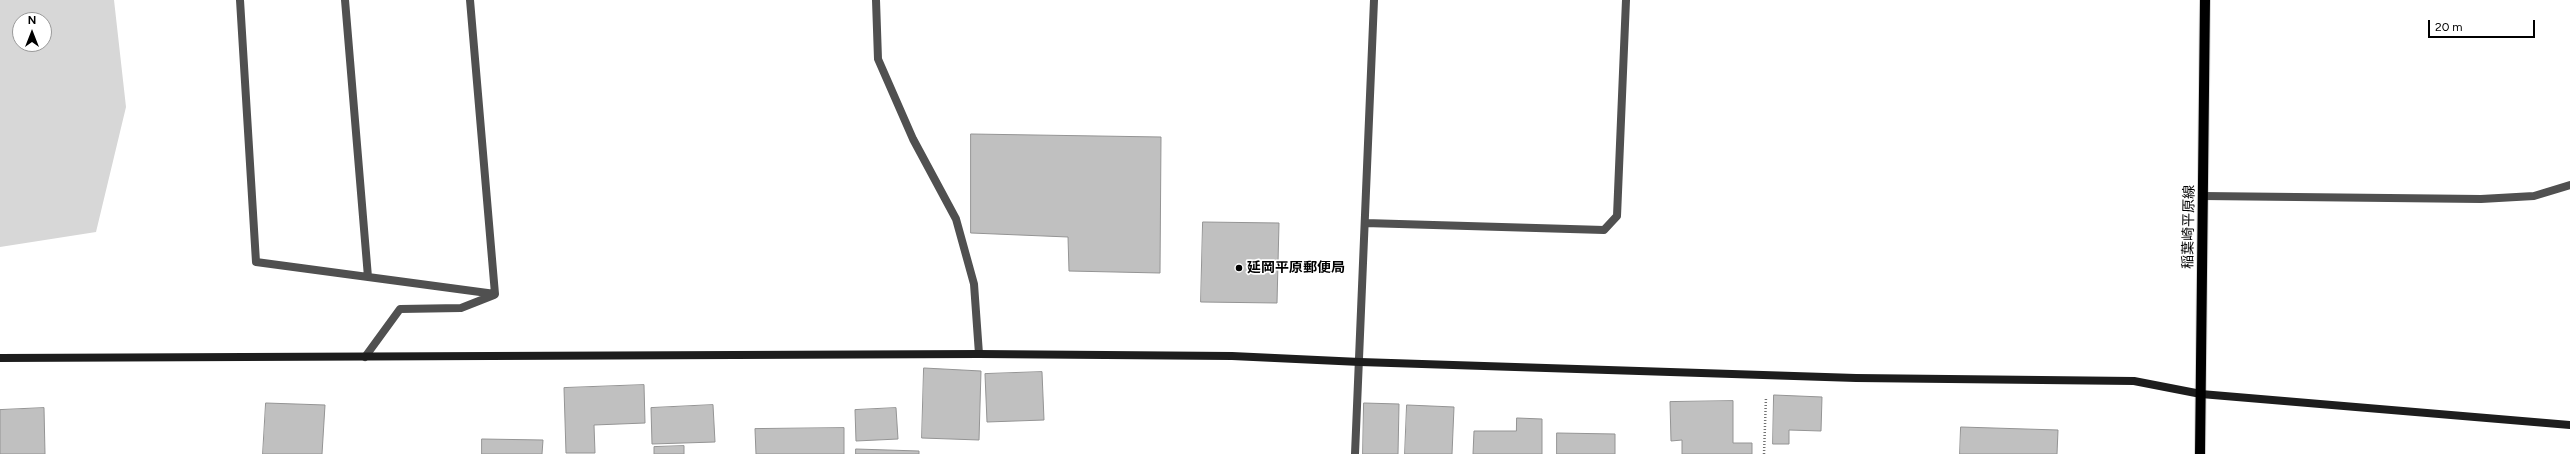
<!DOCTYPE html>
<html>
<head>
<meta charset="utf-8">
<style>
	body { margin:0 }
	#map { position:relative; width:2570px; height:454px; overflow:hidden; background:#fff; font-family:Figtree,sans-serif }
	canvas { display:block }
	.north { position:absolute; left:12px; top:12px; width:40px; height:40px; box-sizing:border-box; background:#fff; border:1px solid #999; border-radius:50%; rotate:0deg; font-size:11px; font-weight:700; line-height:16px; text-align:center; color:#000 }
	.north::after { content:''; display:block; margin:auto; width:14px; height:18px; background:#000; clip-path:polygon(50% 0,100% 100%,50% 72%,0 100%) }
	.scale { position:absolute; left:2428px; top:20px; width:107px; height:18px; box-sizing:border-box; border:2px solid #000; border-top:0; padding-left:5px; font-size:12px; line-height:14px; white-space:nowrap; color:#000; -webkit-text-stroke:3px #fff; paint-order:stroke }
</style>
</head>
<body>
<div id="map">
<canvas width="2570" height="454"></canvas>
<div class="north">N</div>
<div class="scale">20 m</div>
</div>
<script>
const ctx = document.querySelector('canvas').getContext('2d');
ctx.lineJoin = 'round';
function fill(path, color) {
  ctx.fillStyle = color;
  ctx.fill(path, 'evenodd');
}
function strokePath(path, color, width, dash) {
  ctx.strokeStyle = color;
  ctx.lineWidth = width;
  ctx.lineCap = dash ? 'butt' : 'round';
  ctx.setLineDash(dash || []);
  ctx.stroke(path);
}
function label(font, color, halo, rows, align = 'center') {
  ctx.font = font + ' Figtree,"Noto Sans JP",sans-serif';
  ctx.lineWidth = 3.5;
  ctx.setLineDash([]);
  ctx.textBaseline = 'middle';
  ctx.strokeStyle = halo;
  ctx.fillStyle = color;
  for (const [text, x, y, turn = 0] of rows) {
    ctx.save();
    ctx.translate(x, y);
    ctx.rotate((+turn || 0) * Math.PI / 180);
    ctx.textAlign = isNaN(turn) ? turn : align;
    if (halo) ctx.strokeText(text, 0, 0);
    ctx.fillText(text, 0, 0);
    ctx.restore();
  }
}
fill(new Path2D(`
	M 0,0 L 114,0 L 126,107 L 96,232 L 0,247 ZM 20,20 L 44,20 L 44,44 L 20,44 Z`), '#d7d7d7');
const building = new Path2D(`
	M 971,134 L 1161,137 L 1160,273 L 1069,271 L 1068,237 L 971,233 Z
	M 1203,222 L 1279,223 L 1277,303 L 1201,302 Z
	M 924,368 L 981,371 L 979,440 L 922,438 Z
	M 1042,372 L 1044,420 L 987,422 L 985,374 Z
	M 644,385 L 645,423 L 594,425 L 595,453 L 566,453 L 564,388 Z
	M 1774,395 L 1822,397 L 1821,431 L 1789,430 L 1789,444 L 1773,444 Z
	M 1733,401 L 1733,443 L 1752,443 L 1752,454 L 1682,454 L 1682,440 L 1671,441 L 1670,402 Z
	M 266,403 L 325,405 L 322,454 L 263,454 Z
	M 1364,403 L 1399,404 L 1398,454 L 1363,454 Z
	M 713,405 L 715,442 L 652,444 L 651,408 Z
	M 1407,405 L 1454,407 L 1452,454 L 1405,454 Z
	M 44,408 L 45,454 L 0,454 L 0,410 Z
	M 896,408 L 898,439 L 856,441 L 855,410 Z
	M 1517,418 L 1542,419 L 1542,454 L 1473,454 L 1474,431 L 1516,431 Z
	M 1961,427 L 2058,430 L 2057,454 L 1960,454 Z
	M 844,428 L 844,454 L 756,454 L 755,429 Z
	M 1557,433 L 1615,434 L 1615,454 L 1557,454 Z
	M 482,439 L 543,440 L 542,454 L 482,454 Z
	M 684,446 L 684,454 L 654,454 L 654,447 Z
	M 856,449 L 919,451 L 919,454 L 856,454 Z`);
fill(building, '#c0c0c0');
strokePath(building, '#949494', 1);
const primary = new Path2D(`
	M 2200,454 L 2205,0`);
strokePath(primary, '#dbdbdb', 12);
strokePath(new Path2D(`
	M 1764,454 L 1766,397`), '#727272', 2.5, [1, 2]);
strokePath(new Path2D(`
	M 240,0 L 256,262 L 495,294 L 470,0
	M 345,0 L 368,277
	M 876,0 L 878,59 L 913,139 L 956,219 L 974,284 L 979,354
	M 2203,196 L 2481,199 L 2534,196 L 2570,185
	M 1365,223 L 1604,230 L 1617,216 L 1626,0
	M 365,357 L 400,309 L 461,308 L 494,295
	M 1355,454 L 1374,0`), '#505050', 8);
strokePath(new Path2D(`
	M 0,358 L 979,354 L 1232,356 L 1360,362 L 1856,378 L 2134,381 L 2201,394 L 2570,425`), '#1d1d1d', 8);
strokePath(primary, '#000', 10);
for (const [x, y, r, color] of [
	[1239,268,4,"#000"]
]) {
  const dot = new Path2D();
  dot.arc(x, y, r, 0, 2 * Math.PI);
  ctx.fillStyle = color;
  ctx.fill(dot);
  strokePath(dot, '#fff', 1.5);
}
label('14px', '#000', '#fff', [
	["稲葉崎平原線",2189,227,-89]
]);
label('bold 14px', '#000', '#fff', [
	["延岡平原郵便局",1247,268]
], 'left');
</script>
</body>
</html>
